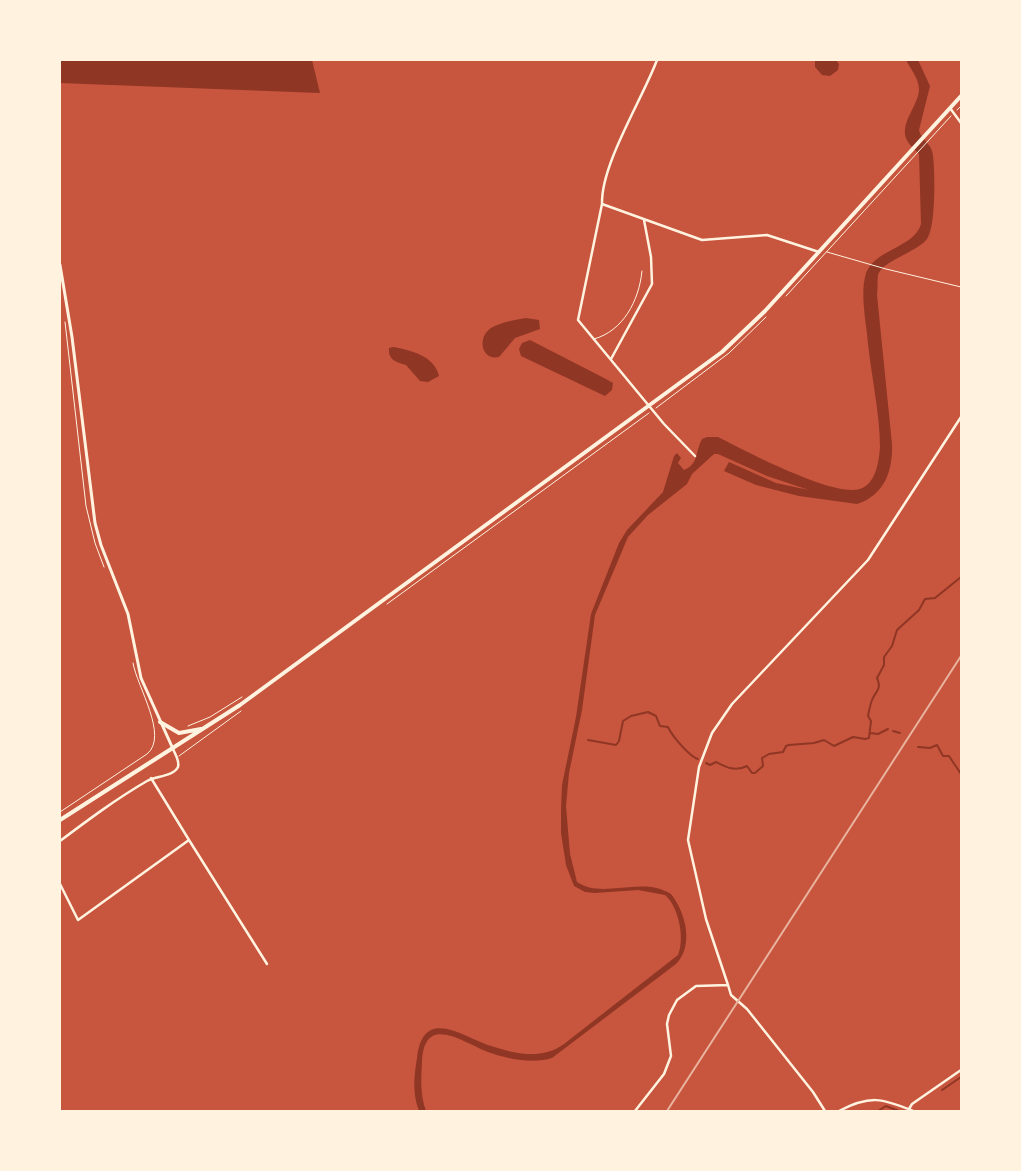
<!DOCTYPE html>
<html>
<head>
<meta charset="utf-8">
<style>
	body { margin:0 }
	#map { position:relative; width:1021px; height:1171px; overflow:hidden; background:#c8553d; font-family:Roboto,sans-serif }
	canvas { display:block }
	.frame { position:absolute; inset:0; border:61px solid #fff3e0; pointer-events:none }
</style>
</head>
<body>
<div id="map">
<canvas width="1021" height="1171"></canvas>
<div class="frame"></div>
</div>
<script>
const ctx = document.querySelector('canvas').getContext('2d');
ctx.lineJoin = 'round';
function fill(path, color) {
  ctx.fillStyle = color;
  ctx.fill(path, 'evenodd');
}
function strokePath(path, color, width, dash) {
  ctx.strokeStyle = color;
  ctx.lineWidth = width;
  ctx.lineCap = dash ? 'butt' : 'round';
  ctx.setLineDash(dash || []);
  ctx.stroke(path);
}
fill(new Path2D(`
	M 60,60 L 312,60 L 320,93 L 60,83 Z
	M 815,60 L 836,60 L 839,64 L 838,70 L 830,76 L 822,75 L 815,67 Z
	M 906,60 L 918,60 L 930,86 L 919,130 C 921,140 932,143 933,156 C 935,172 936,227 927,239 C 917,252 882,261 878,275 C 877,281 878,288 877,295 L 892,444 C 893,470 885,495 857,504 L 799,496 L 756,485 L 724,471 L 729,462 L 776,483 L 809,490 L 767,476 L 718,454 L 714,454 L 692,474 L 687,484 L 648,515 L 628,537 L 595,615 L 582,710 L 569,773 L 566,806 L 570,854 L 577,882 C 603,900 641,875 671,894 C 686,913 694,946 676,964 L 552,1058 C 533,1064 507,1059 488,1052 C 464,1043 424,1012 422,1062 C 421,1079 420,1094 426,1111 L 419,1111 C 412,1093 414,1076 417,1058 C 423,1005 463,1037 491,1046 C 516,1054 542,1060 564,1044 L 678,955 C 685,939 679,907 665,895 L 638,890 L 595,893 L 585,892 L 574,886 L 566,865 L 561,833 L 561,810 L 562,785 L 576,717 L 591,614 L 619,543 L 627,530 L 663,492 L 674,456 L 677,453 L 681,458 L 678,463 L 684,470 C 699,464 695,452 702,439 L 707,437 L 718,437 C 746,451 832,497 860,489 C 876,484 879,461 880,447 C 880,412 870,370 867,334 C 865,316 861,294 865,277 C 871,249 914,249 921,224 L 919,154 C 916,150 911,147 908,142 C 897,125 919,106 919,89 C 919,79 910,68 906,60 Z
	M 526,318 L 539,320 L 540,329 L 515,338 L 499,357 C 481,361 477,337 491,328 C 501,322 515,320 526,318 Z
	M 530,340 L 606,379 L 613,383 L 612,390 L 605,396 L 521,356 L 519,349 L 522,343 Z
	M 393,347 C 410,350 435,356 439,376 L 428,382 L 420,381 L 406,365 C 397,362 388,361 389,348 Z`), '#8f3625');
strokePath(new Path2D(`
	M 893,731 L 900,733
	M 870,733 L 878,734 L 888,729
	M 588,740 L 616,745 L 619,741 L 623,721 L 631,716 L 648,712 L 656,716 L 660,726 L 668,727 C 672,736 690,757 698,759
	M 918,747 L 930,748 L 937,745 L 943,756 L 949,756 L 961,774
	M 706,763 L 710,765 L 716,762 C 726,767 735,772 747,766 L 752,773 L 755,773 L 763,766 L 762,758 L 769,754 L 783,752 L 786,746 L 789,745 L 814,743 L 824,740 L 834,746 L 853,737 L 865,739 L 869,738 L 871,721 L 868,716 C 869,711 870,705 872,700 C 876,690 882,690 877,678 L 884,665 L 884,657 L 892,646 L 897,630 L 919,610 L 925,599 L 935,598 L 961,577
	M 942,1090 L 961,1077
	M 878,1111 L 886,1106 L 899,1111`), '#8f3625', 2);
strokePath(new Path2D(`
	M 957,110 L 961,106
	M 827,252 L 886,269 L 961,287
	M 786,296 L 951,116
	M 65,322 L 86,506 L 95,543 L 104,567
	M 656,408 L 729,353 L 766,317
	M 387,604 L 649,413
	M 188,726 L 210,717 L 242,697
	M 179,756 L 241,711
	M 60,812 L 147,754 C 169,736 137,687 133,663`), '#fff3e0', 1);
strokePath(new Path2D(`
	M 594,339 C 623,331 639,301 642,271`), '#fff3e0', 1);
strokePath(new Path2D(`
	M 657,60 C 642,100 601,164 602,204 L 578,320 L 664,424 L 695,456
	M 950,108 L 961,123
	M 602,204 L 702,240 L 767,235 L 819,252
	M 611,359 L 652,284 L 651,257 L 644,220
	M 189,840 L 267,964
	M 60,841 C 88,820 116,799 147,781 C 155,776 173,777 178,767 C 180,761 175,754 173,749
	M 60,884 L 78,920 L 189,840 L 151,778
	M 728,985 L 706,919 L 688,840 L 699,767 L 712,733 L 732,704 L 868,560 L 961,417
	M 909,1109 L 912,1104 L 961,1070
	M 635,1111 L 664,1074 L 671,1056 L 667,1024 L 669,1015 L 677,1000 L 696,986 L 728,985 L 731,995 L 747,1009 L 813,1092 L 825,1111
	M 839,1111 C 870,1095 882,1098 913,1111`), '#fff3e0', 2.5);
strokePath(new Path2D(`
	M 60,265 L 72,337 L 95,523 L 101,545 L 128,614 L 141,678 L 173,749`), '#fff3e0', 3);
strokePath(new Path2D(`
	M 160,722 L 179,733 L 201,729
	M 60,820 L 240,705 L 722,352 L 765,311 L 961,96`), '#fff3e0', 4);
strokePath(new Path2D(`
	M 667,1111 L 961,656`), '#e9b49f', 2);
</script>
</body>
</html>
